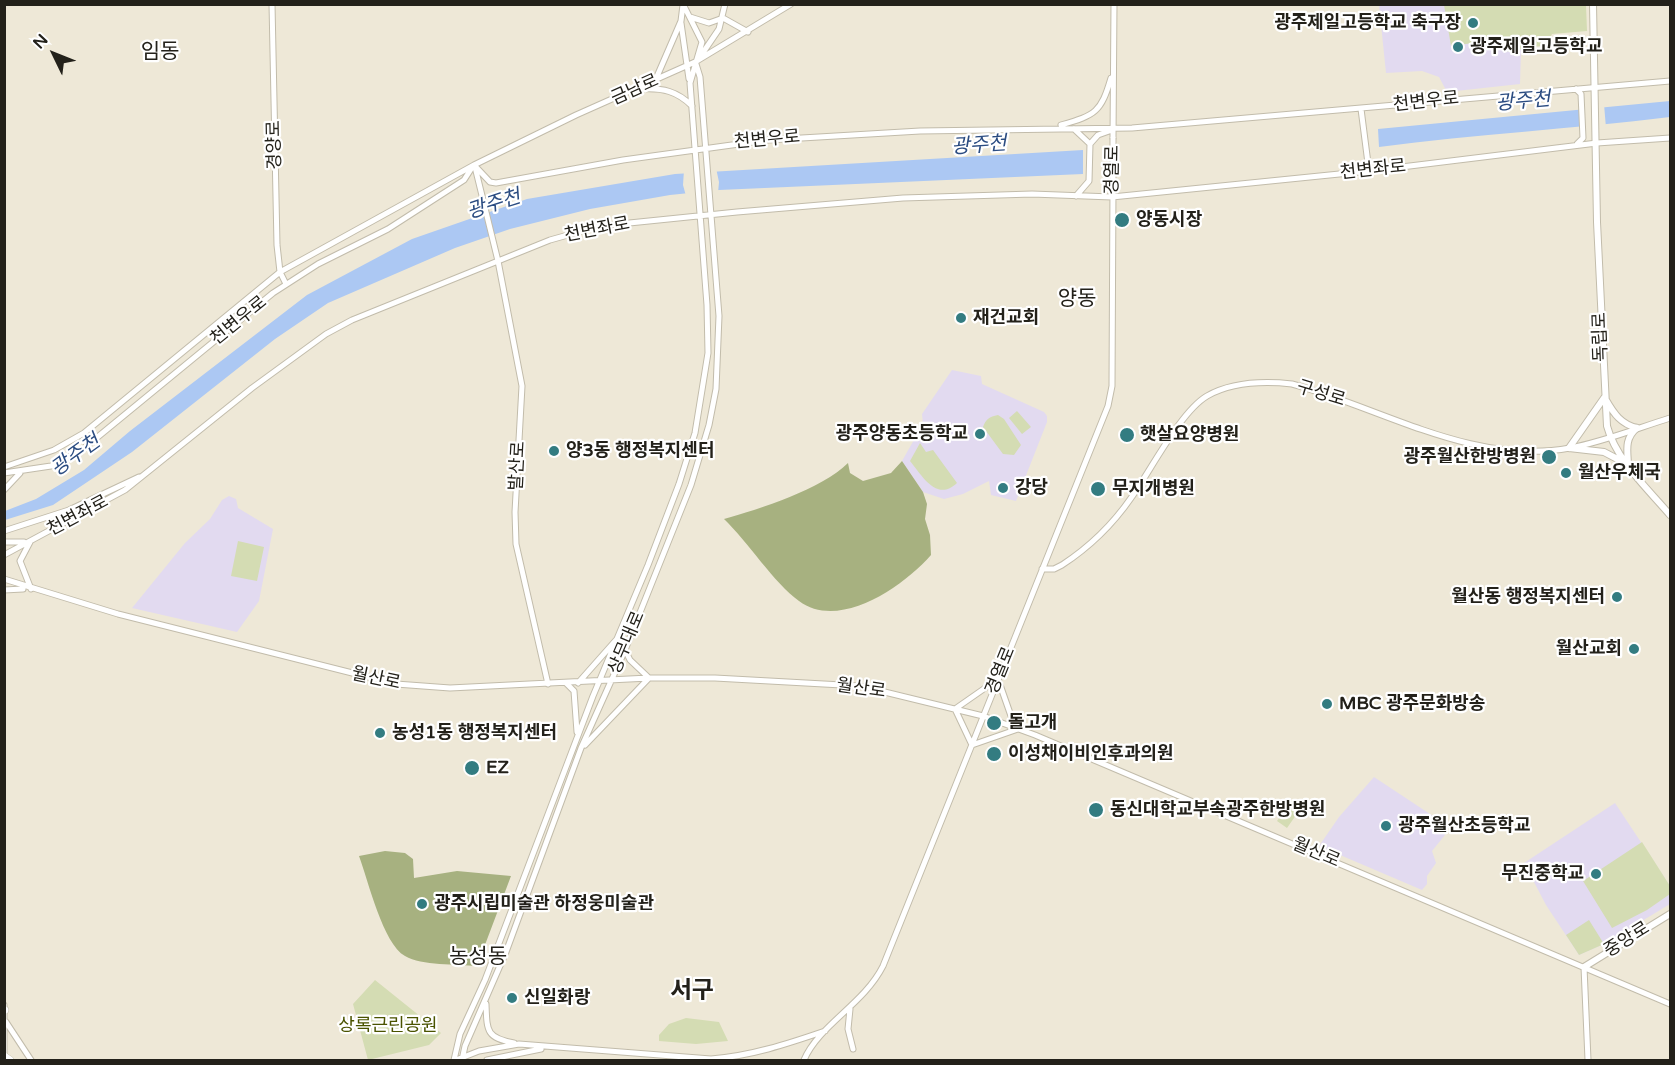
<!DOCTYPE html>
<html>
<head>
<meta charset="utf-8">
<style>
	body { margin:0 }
	#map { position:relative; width:1675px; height:1065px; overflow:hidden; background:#eee8d7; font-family:"Varela Round",sans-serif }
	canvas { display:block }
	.frame { position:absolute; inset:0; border:6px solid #23211a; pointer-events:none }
	.north { position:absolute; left:24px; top:24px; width:60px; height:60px; -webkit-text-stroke:4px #fff; paint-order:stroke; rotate:313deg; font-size:16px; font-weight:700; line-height:24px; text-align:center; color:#23211a }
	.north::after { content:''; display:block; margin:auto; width:21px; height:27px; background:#23211a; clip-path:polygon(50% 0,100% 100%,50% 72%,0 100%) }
</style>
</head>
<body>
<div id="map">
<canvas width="1675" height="1065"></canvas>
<div class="frame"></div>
<div class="north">N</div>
</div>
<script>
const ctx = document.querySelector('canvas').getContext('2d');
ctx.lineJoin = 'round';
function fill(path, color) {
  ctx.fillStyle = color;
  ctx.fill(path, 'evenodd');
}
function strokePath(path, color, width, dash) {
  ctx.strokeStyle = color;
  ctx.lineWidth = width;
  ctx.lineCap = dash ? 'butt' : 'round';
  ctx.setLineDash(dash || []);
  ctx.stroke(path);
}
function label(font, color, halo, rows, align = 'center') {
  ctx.font = font + ' "Varela Round","Noto Sans KR",sans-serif';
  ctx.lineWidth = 4.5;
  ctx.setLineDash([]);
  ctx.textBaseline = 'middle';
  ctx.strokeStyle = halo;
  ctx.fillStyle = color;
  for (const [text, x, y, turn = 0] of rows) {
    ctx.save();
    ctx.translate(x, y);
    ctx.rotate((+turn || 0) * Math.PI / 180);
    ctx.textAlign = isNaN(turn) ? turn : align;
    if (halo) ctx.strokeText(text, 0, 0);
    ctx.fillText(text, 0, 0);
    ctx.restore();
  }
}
fill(new Path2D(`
	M 1379,5 L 1545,5 L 1546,45 L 1521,49 L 1520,84 L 1447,92 L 1439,77 L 1422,71 L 1386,73 Z
	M 952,370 L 981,376 L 982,384 L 1044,412 L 1047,416 L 1047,422 L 1016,501 L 991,495 L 989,481 L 963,494 L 944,499 L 923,492 L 902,461 L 923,424 L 922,414 Z
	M 229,496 L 236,499 L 238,508 L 273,529 L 259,601 L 237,632 L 132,608 L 185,543 L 210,519 L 222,500 Z
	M 1374,777 L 1436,818 L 1445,835 L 1432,851 L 1436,863 L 1427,876 L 1427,884 L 1422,890 L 1319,846 L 1339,817 Z
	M 1615,803 L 1670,886 L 1670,904 L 1604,944 L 1579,955 L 1546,905 L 1524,863 Z`), '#e2daf0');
fill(new Path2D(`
	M 1444,5 L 1586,5 L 1587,31 L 1552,34 L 1546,45 L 1504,52 L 1503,39 L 1451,46 Z
	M 1017,411 L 1031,427 L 1022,434 L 1009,418 Z
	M 998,415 L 1004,419 L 1021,445 L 1014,455 L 1003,454 L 983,427 C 986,419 989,417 998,415 Z
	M 920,443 L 926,452 L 933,450 L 957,483 C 937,502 923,477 910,461 Z
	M 238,541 L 264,547 L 257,581 L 231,576 Z
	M 1291,801 L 1301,808 L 1287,828 L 1277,821 Z
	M 1642,842 L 1670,886 L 1670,894 L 1647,910 L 1612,928 L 1583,881 Z
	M 1589,920 L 1604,944 L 1579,955 L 1566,935 Z
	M 375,980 L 441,1033 L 429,1045 L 368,1060 L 353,1004 Z
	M 686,1018 L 719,1022 L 728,1041 L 696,1044 L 659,1041 L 659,1035 L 669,1024 Z`), '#d4dcb3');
fill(new Path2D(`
	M 902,461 L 923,492 L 927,504 L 925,519 L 930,535 L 931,555 C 903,587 839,631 799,601 C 774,583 748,542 724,519 C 760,509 822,489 848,463 L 850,473 L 863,481 L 891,473 Z
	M 385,851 L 405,853 L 413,859 L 414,878 L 457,871 L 511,876 L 477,966 C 456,964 422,966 405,956 C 383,944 368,880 359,856 Z`), '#a7b180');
fill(new Path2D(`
	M 1670,101 L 1670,117 C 1573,129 1476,134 1379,147 L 1378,129 Z
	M 1083,150 L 1083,174 L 719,190 L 670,195 L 590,209 L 510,229 L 455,248 L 328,303 L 275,339 L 132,452 L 53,505 L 5,520 L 5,511 L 36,499 L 84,470 L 130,431 L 307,295 L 412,239 L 527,199 L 675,174 Z`), '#acc8f3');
fill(new Path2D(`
	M 1604,104 L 1606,128 L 1581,130 L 1580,107 Z
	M 716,168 L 719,182 L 718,193 L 686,196 L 683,185 L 684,170 Z`), '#eee8d7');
const tertiary = new Path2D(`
	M 272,4 L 277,245 L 280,272 L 286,284
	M 690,17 L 709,23 L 723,18 L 748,32
	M 681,23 L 689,79
	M 702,54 L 719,29 L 725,4
	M 655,81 L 681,21 L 683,5
	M 642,89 C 663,88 677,91 692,106
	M 1576,89 L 1581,94 L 1583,138 L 1577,144
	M 1361,109 L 1369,171
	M 1061,125 C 1096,115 1101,112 1111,78
	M 1074,129 L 1090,144
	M 1113,138 L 1114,4
	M 474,165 L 490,182 L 496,183 L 623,160 L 768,140 L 920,131 L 1132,128 L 1670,81
	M 475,167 L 498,261 L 522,386 L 515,512 L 516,544 L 548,684
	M 1076,196 L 1089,181 L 1090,144 L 1098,135 L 1112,130
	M 4,467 L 54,450 L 84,433 L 280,272 L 474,165 L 576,115 L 695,62 L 791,4
	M 4,473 L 51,466 L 83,449 L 273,293 L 318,264 L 388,229 L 464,180 L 473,166
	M 4,490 L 20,473
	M 4,531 L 69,510 L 139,477
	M 4,542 L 24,542
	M 30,542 L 20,561 L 31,589
	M 4,555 L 125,490 L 252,388 L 326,334 L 352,320 L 550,240 L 600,226 L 737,212 L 903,198 L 1032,194 L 1112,197 L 1369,171 L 1597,143 L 1670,138
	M 1042,569 L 1054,569 L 1062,565 C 1088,548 1113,524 1131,498 C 1150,472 1180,412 1207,396 C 1232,382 1264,381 1292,384 C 1382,408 1473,466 1570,448 C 1603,442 1638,428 1670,418
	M 4,579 L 118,614 L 396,684 L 450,688 L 649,678 L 715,678 L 860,686 L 983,716 L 1035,735 L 1670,1004
	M 4,590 L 23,589
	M 998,679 L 1011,716 L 1018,729
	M 566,683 L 574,691 L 577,732
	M 578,683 L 617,639
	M 955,709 L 998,679
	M 955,709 L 972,745
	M 585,745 L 649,678 L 630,660 L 625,650
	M 972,745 L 1018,729
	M 1584,967 L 1588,1060
	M 486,1004 C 487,1031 486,1038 514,1043
	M 4,1005 L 4,1056
	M 850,1009 L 848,1029 L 853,1049
	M 6,1022 L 31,1060
	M 454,1060 L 460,1034 L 485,980 L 593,696 L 648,565 L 679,484 L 695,433 L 708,353 L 707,305 L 690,83 L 702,42 L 683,4
	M 456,1060 L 479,1051 L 519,1044 L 711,1059 C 751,1056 787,1044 825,1031
	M 462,1060 L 465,1046 L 506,952 L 581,748 L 625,650 L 691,485 L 709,425 L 716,389 L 719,316 L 700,77 L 696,64
	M 487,1060 L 541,1049
	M 804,1060 C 819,1025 864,1004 883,966 L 1108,406 L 1112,386 L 1113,185`);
const secondary = new Path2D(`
	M 1593,4 L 1597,222 L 1607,426 C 1616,460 1648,489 1670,515
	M 1606,400 C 1614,414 1621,424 1637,428
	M 1569,448 L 1604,452 L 1625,463
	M 1569,448 L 1604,398
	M 1628,463 C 1627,449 1625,438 1637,428
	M 1584,967 L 1670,914`);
const primary = new Path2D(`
	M 4,1010 L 5,1010
	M 4,1056 L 10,1060`);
strokePath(tertiary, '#c2bcab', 7);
strokePath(secondary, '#c2bcab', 8);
strokePath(primary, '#c2bcab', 8);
strokePath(tertiary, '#fff', 5);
strokePath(secondary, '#fff', 6);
strokePath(primary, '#fff', 7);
const tertiaryBridge = new Path2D(`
	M 1113,185 L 1113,138`);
strokePath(tertiaryBridge, '#c2bcab', 7, []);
strokePath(tertiaryBridge, '#fff', 5);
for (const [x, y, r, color] of [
	[1473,23,6,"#337c81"],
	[1458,47,6,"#337c81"],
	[1122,220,8,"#337c81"],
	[961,318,6,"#337c81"],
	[980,434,6,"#337c81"],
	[1127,435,8,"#337c81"],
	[554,451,6,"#337c81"],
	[1549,457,8,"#337c81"],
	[1566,473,6,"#337c81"],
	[1003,488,6,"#337c81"],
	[1098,489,8,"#337c81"],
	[1617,597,6,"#337c81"],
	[1634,649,6,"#337c81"],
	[1327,704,6,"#337c81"],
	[994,723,8,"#337c81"],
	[380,733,6,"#337c81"],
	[994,754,8,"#337c81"],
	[472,768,8,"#337c81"],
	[1096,810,8,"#337c81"],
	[1386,826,6,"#337c81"],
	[1596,874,6,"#337c81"],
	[422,904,6,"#337c81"],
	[512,998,6,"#337c81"]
]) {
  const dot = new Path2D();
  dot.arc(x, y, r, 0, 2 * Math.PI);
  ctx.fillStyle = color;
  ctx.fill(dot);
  strokePath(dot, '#fff', 2);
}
label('bold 18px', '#23211a', '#fff', [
	["광주제일고등학교 축구장",1461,23,"right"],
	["광주제일고등학교",1470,47],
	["양동시장",1136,220],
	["재건교회",973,318],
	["광주양동초등학교",968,434,"right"],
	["햇살요양병원",1140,435],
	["양3동 행정복지센터",566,451],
	["광주월산한방병원",1536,457,"right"],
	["월산우체국",1578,473],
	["강당",1015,488],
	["무지개병원",1112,489],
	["월산동 행정복지센터",1605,597,"right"],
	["월산교회",1622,649,"right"],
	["MBC 광주문화방송",1339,704],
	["돌고개",1008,723],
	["농성1동 행정복지센터",392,733],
	["이성채이비인후과의원",1008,754],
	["EZ",486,768],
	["동신대학교부속광주한방병원",1110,810],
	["광주월산초등학교",1398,826],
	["무진중학교",1584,874,"right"],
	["광주시립미술관 하정웅미술관",434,904],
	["신일화랑",524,998]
], 'left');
label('18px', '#23211a', '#fff', [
	["금남로",635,90,-24],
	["천변우로",1426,102,-6],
	["천변우로",767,140,-5],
	["경양로",275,145,-91],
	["경열로",1113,170,-89],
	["천변좌로",1373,170,-6],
	["천변좌로",597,230,-11],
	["천변우로",239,321,-39],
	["독립로",1601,337,-92],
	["구성로",1321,394,17],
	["발산로",518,466,-87],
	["천변좌로",78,516,-28],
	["상무대로",627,643,-67],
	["경열로",1001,671,-68],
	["월산로",376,679,12],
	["월산로",861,689,8],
	["월산로",1316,853,23],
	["중앙로",1627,940,-32]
]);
label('18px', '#4a5300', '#fff', [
	["상록근린공원",388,1026]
]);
label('italic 20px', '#2b4c81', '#fff', [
	["광주천",1523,102,-5],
	["광주천",979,146,-4],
	["광주천",494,205,-18],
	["광주천",76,456,-36]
]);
label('21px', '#23211a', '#fff', [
	["임동",160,52],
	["양동",1077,299],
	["농성동",478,957]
]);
label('bold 24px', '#23211a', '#fff', [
	["서구",692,992]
]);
</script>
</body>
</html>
